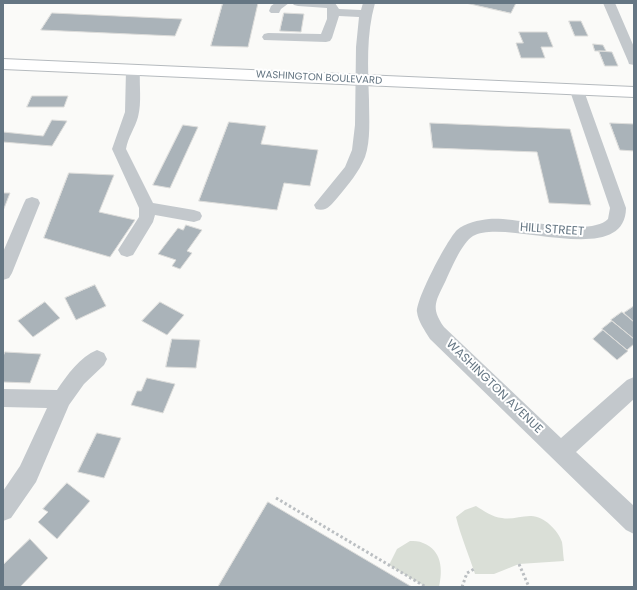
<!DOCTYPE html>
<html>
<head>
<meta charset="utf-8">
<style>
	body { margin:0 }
	#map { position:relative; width:637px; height:590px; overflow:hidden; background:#fafaf8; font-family:Poppins,sans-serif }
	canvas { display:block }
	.frame { position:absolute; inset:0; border:4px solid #657683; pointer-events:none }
</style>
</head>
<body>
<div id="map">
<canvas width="637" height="590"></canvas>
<div class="frame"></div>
</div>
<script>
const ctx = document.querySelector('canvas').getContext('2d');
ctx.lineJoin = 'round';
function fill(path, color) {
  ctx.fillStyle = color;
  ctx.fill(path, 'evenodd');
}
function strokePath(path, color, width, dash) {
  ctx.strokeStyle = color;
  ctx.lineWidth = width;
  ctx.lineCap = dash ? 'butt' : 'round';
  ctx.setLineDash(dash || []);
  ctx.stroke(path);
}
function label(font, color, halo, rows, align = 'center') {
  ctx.font = font + ' Poppins,sans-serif';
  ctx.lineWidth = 4;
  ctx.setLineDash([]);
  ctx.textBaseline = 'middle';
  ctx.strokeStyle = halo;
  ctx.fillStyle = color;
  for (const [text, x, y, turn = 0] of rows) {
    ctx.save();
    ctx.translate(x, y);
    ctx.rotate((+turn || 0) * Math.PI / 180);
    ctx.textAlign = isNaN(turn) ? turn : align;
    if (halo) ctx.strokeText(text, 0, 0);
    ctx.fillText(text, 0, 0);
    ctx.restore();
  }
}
fill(new Path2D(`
	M 476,506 C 484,511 492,517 502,518 C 511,520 520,516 530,516 C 543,515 558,530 562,542 C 563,548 563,555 564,561 L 519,564 L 494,574 L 475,574 C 469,555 461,537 456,517 L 465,510 Z
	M 410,541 C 414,541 419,541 423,543 C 442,550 443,570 439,587 L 426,587 L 389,565 L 397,549 Z`), '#dadfd7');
const building = new Path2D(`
	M 223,3 L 258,3 L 248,47 L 211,46 Z
	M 466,3 L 516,3 L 511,13 Z
	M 52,13 L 182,19 L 175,36 L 41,30 Z
	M 284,13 L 304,14 L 301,32 L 280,31 Z
	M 569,21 L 581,21 L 588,36 L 575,36 Z
	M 519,32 L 547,32 L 553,47 L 541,47 L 545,58 L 521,58 L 516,43 L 523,43 Z
	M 593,44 L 603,45 L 606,51 L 595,51 Z
	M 599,51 L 612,52 L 618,66 L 605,66 Z
	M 32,96 L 68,96 L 64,107 L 27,107 Z
	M 52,120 L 67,121 L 52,146 L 3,142 L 3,132 L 43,136 Z
	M 229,122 L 266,126 L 261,144 L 318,150 L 310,186 L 284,183 L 277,210 L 199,201 Z
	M 430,123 L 570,129 L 591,205 L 549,203 L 537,152 L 433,148 Z
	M 610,123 L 634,124 L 634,151 L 620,150 Z
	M 183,125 L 198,127 L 170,188 L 153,185 Z
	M 69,173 L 114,175 L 99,212 L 135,220 L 110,257 L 44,238 Z
	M 3,193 L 10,193 L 3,211 Z
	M 186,225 L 202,230 L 187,251 L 192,253 L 180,269 L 172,266 L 176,260 L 158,254 L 178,228 L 183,230 Z
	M 95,285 L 106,306 L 76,320 L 65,298 Z
	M 45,302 L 60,318 L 33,337 L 18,321 Z
	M 160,302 L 184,315 L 167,335 L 142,321 Z
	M 634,306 L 634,322 L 624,313 Z
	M 622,312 L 634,322 L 634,339 L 611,320 Z
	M 612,321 L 634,339 L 634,344 L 627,350 L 602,329 Z
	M 603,330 L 628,351 L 617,360 L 593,339 Z
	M 172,339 L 200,340 L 196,368 L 166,367 Z
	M 5,352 L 41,354 L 30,383 L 3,382 L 3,357 Z
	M 147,378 L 175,384 L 163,413 L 131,405 L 137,391 L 141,391 Z
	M 97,433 L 121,438 L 104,478 L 78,472 Z
	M 67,483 L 90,501 L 57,539 L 38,522 L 48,512 L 43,509 Z
	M 268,502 L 412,587 L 218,587 Z
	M 30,539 L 48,558 L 20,587 L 3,587 L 3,565 Z`);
fill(building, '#aab3b9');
strokePath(building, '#dcdcda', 1);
const major = new Path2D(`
	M 3,59 L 634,87 L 634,97 L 3,69 Z`);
strokePath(major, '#b5babe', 2);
strokePath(new Path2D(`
	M 276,498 L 426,587
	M 519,564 L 529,587
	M 462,587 L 467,573 L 474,569`), '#bbbfc2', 3, [2.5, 2.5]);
fill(new Path2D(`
	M 275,3 L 289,3 L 281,9 L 279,13 L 271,13 L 269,11 L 271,6 Z
	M 292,3 L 335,3 L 339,9 L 361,10 L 363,3 L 375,3 C 366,35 368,67 369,100 C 369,118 371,140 365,157 C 359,172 348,185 338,197 C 331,205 327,212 316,209 L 314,205 L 345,167 L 352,150 L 355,125 L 356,47 L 359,17 L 339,16 L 332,38 L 330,41 L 326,42 L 264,40 L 262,37 L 264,34 L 268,33 L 321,34 L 327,19 L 327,8 L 298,6 L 294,5 Z
	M 603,3 L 615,3 L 634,47 L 634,65 L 629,64 L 628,61 Z
	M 133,66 L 138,67 L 140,70 C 139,85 142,102 138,117 C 135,128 128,137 126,149 L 153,203 L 194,210 L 200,212 L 202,216 L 200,220 L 194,222 L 155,215 L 153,222 L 133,255 L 127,257 L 121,255 L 118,250 L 139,217 L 139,208 L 112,149 L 125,112 L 126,70 L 128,67 Z
	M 577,87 L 582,88 L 584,91 L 626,208 C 625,270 505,217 473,236 C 462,243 452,267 446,280 C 436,301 430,307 444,327 L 561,438 L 627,380 L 634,377 L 634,399 L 576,452 L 634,506 L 634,534 L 626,530 L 430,339 C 425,331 418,321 417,312 C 416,299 447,240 457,230 C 465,223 479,220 489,219 C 515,216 590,238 608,219 L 610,208 L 570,91 L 572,88 Z
	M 32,197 L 38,199 L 40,203 L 12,273 L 9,278 L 3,280 L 3,252 L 24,203 L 26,199 Z
	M 97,350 L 104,353 L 107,359 L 104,365 L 84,384 L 69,405 L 36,482 L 11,518 L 3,521 L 3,491 L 20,466 L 47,408 L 3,407 L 3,389 L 57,390 C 67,375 80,357 97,350 Z`), '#c3c8cc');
fill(major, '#fff');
label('10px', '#657683', '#fff', [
	["WASHINGTON BOULEVARD",319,78,3]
]);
label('12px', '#657683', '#fff', [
	["HILL STREET",552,230,4],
	["WASHINGTON AVENUE",494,387,44]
]);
</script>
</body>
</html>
